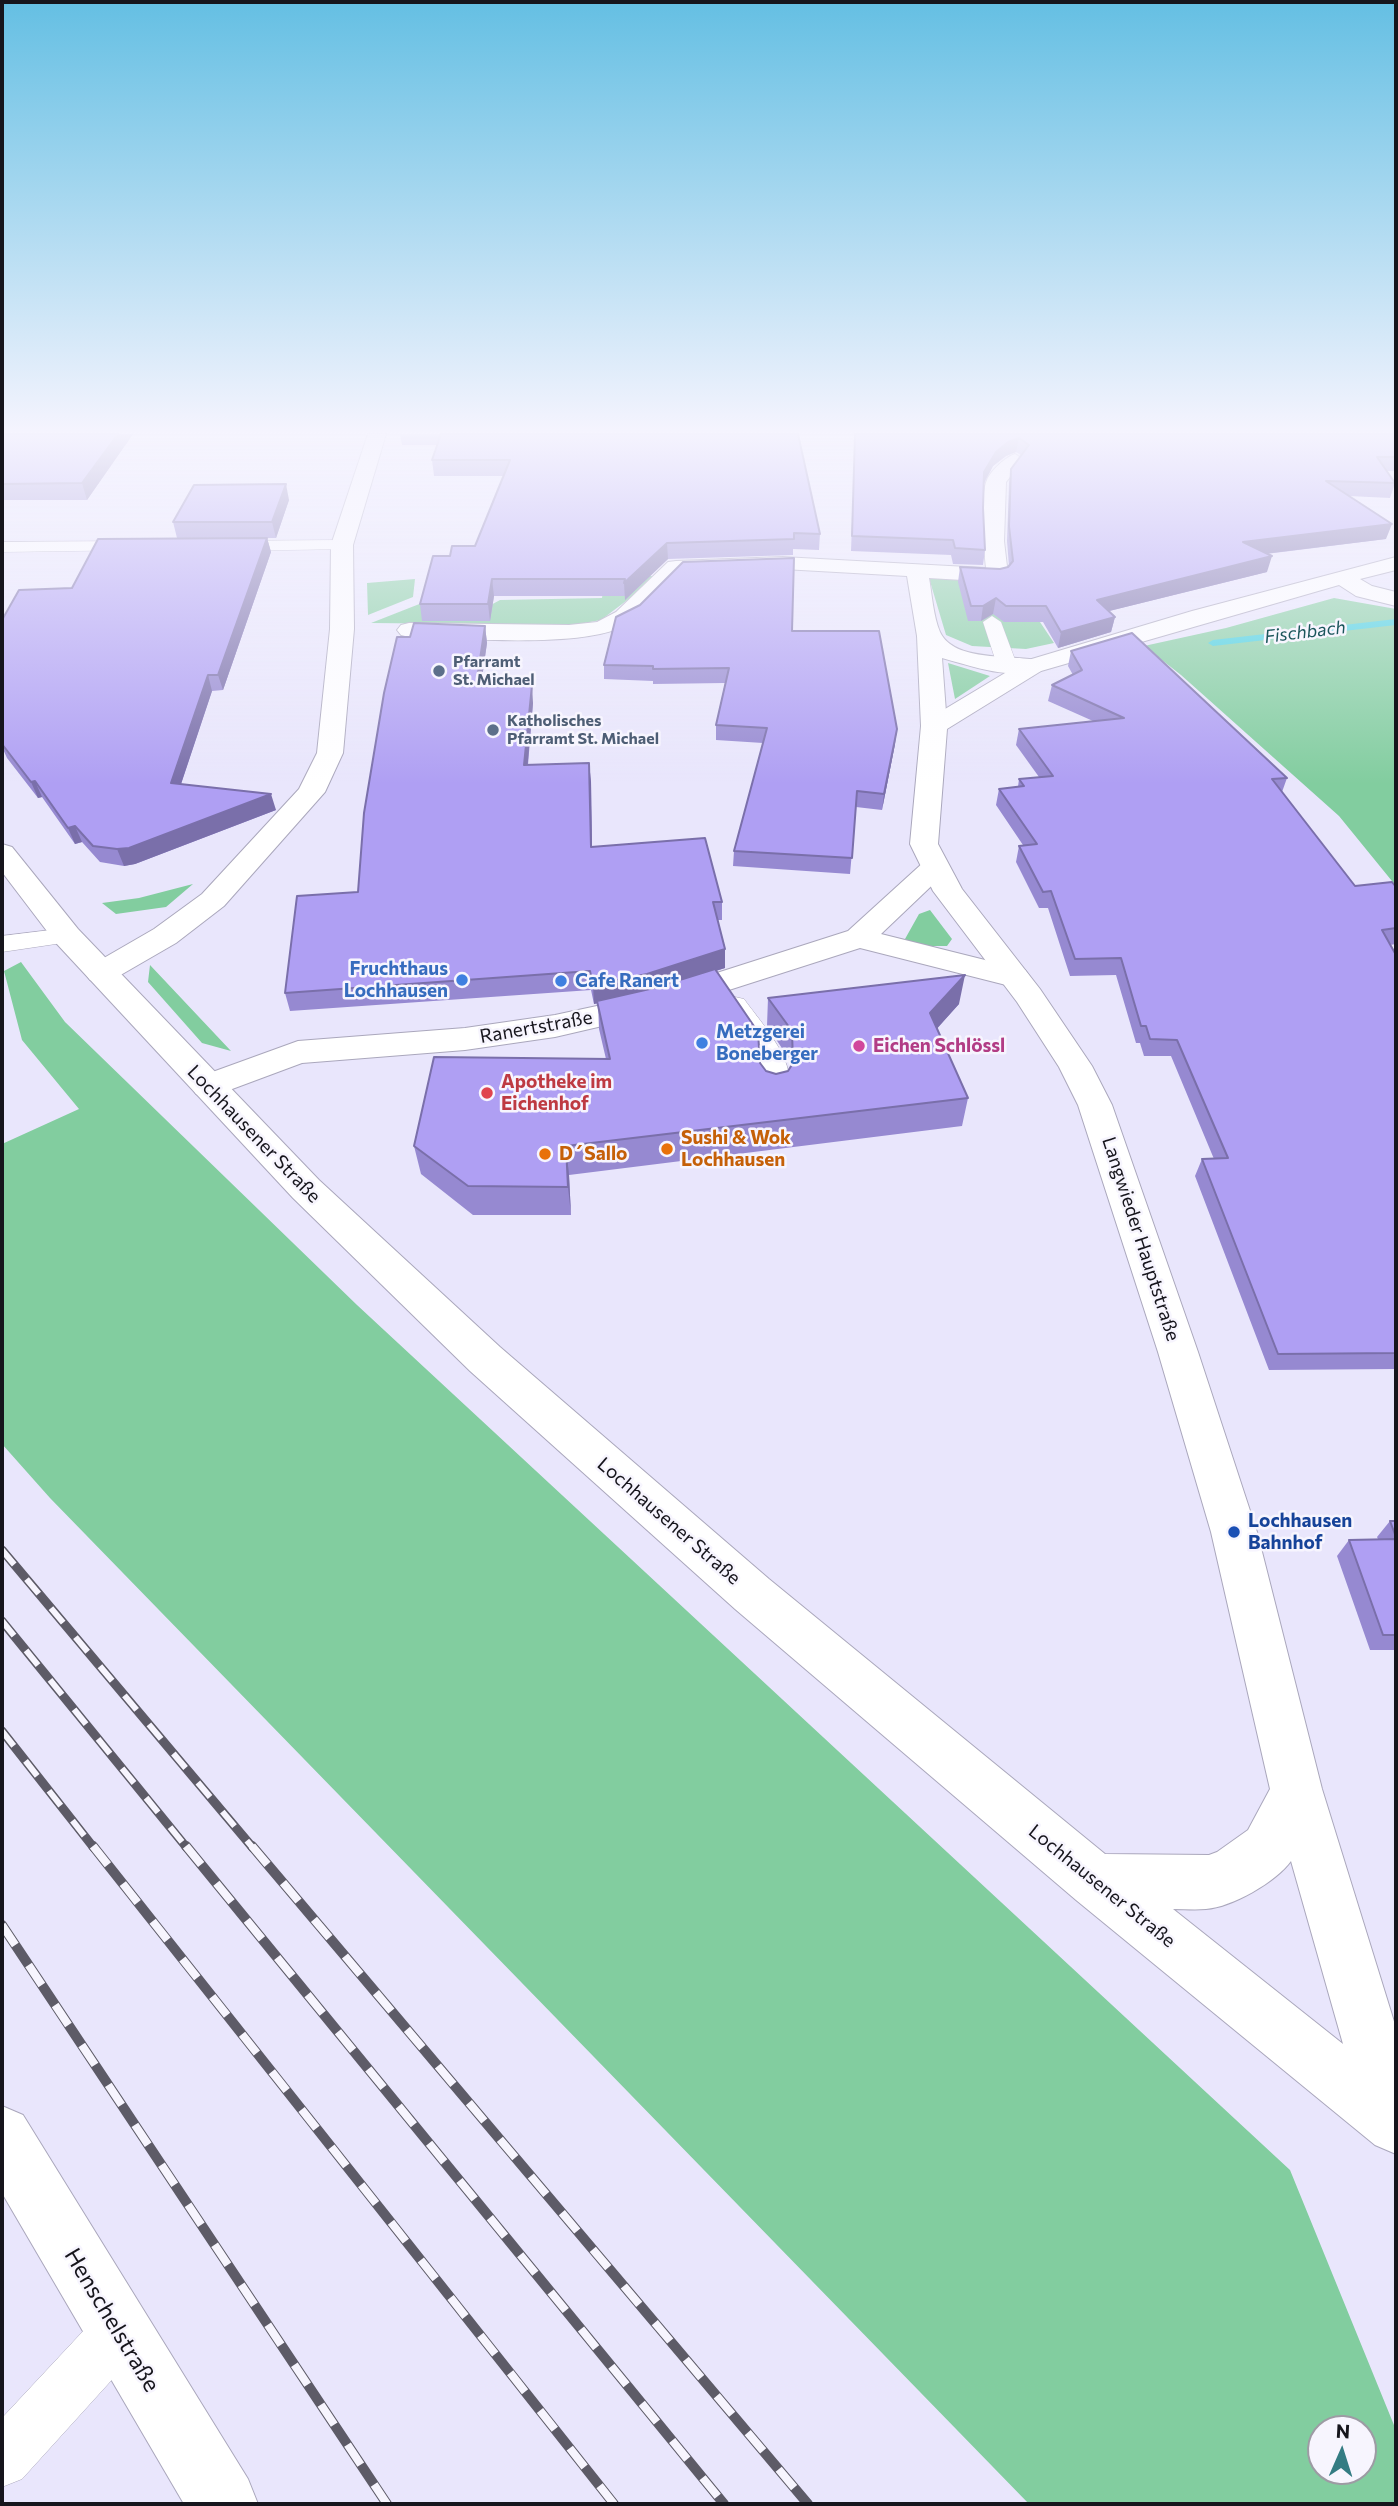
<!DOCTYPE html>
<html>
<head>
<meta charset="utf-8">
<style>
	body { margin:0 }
	#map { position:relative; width:1398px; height:2506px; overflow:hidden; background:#e9e6fc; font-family:Commissioner,sans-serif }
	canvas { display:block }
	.frame { position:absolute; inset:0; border:4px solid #16151c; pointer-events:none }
	.north { position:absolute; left:1307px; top:2415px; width:70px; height:70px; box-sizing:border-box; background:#f7f5fe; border:2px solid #9d9ba4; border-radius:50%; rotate:3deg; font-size:19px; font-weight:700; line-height:28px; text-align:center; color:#16151c }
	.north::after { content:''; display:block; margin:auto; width:24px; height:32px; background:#347c83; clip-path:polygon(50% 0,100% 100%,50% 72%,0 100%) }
</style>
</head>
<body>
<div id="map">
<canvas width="1398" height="2506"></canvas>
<div class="frame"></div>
<div class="north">N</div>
</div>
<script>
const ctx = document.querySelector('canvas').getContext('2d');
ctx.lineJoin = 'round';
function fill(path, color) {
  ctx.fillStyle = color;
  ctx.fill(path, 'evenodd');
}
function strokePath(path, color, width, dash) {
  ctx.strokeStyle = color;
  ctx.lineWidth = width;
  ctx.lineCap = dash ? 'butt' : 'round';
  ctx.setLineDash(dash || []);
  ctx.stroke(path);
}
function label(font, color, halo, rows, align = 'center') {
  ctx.font = font + ' Commissioner,sans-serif';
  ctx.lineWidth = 5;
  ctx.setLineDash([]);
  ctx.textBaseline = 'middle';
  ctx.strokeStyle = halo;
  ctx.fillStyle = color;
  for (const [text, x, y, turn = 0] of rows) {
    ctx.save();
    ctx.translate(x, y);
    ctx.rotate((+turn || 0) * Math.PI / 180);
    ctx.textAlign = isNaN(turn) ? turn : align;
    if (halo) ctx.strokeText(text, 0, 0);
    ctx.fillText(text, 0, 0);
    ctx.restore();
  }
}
fill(new Path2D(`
	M 631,576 L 659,576 L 601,620 L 573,625 L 371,623 L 427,601 L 489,606 L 500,600 L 602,598 L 603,589 Z
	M 929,578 L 1012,580 L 1054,643 L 1026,649 L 972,646 L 946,635 Z
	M 415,579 L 413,597 L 368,615 L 367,583 Z
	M 1334,598 L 1396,609 L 1396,886 L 1339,816 L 1181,675 L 1144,646 L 1226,628 Z
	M 948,663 L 990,676 L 955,699 Z
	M 193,884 L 166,907 L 116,914 L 102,903 L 139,898 Z
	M 930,910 L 952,939 L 947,946 L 917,946 L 905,939 L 919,914 Z
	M 21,962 L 65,1022 L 357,1305 L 1290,2170 L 1396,2430 L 1396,2504 L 1029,2504 L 50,1498 L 2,1444 L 2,1144 L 79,1109 L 22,1040 L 4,971 ZM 1321,2429 L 1363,2429 L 1363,2471 L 1321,2471 Z
	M 150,965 L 231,1051 L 202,1043 L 148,982 Z`), '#82cd9f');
fill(new Path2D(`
	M 1396,619 L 1396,625 L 1213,646 L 1208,643 L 1213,640 Z`), '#3ecfdc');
const lane = new Path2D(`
	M 342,540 L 348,541 L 351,545 L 348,549 L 227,551 L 218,546 L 227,541 Z
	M 137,541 L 143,542 L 146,546 L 143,550 L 2,552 L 2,542 Z
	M 992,616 L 1001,622 L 1017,665 L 1014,669 L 1007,671 L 997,665 L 983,622 Z
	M 67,928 L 76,931 L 80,936 L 76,941 L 2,952 L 2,936 Z
	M 735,997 L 744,999 C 761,1023 803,1067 785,1097 L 775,1100 L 765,1097 L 761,1090 L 759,1061 L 722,1005 L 726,999 Z
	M 119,2305 L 138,2313 L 146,2332 L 138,2351 L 22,2479 L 2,2487 L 2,2418 L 100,2313 Z`);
const street = new Path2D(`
	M 368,434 L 386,434 L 353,545 L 354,629 L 343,753 L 325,792 L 224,906 L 176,943 L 112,980 L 101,983 L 90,980 L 85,973 L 90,966 L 154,929 L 202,894 L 299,789 L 317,753 L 330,629 L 331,545 Z
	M 1015,454 L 1024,460 L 1006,482 L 1004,541 L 1008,575 L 1005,580 L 997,582 L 929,578 C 932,594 933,616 940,632 C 954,663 1015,654 1041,661 L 1045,666 L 1041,671 C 1008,679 974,667 942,658 L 947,726 L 943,731 L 934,734 L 925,731 L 921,726 L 917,636 L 907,576 L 783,569 L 682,573 C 666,589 650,609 632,622 C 592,650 461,638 409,637 L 401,635 L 397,630 L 401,625 L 409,623 L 569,625 L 597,622 L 616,612 L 668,562 L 676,561 L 783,557 L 986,568 C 984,550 980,494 987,480 C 991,470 1006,457 1015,454 Z
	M 935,858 L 945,861 L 949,867 L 945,873 L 881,934 L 1025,970 L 1030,977 L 1025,984 L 1014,987 L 860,948 L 654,1014 L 555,1037 L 465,1050 L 302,1063 L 208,1098 L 196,1094 L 191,1086 L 196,1078 L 298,1041 L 465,1028 L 555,1015 L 648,995 L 848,931 L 925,861 Z`);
const secondary = new Path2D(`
	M 1396,557 L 1396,570 L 1360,579 L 1372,586 L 1396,592 L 1396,606 L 1356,596 L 1339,585 L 1041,671 L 947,729 L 938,844 L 962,889 L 1040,989 L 1092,1066 L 1112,1105 L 1198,1352 L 1257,1532 L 1322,1789 L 1396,2028 L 1396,2154 L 1375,2145 L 1076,1900 L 735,1609 L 470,1371 L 293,1198 L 56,943 L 2,872 L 2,844 L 12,847 L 78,929 L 319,1180 L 500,1347 L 769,1579 L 1105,1854 L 1209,1855 L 1217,1852 L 1248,1830 L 1270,1789 L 1211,1532 L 1158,1352 L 1078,1105 L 1059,1067 L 1017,1002 L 933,891 L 910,844 L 921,726 L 925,721 L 1025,661 L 1192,611 ZM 1291,1861 L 1343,2044 L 1173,1909 C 1184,1909 1195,1910 1206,1909 C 1232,1907 1276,1882 1291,1861 Z
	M 2,2106 L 23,2115 L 248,2479 L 258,2504 L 184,2504 L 2,2193 Z`);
strokePath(lane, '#aaa7bc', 1);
strokePath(street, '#aaa7bc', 2);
strokePath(secondary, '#aaa7bc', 2);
fill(lane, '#fff');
fill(street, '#fff');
fill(secondary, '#fff');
const railFar1 = new Path2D(`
	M 2,1550 L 253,1848
	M 2,1621 L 187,1848
	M 2,1731 L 94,1848`);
const rail = new Path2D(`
	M 93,1846 L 614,2504
	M 186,1846 L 724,2504
	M 252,1846 L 808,2504
	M 2,1925 L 387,2504`);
strokePath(railFar1, '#5d5b67', 9);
strokePath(rail, '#5d5b67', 10);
strokePath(railFar1, '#f7f5fe', 6, [19]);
strokePath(rail, '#f7f5fe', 8, [24]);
fill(new Path2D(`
	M 2,434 L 133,434 L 87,500 L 2,500 Z
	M 400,434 L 798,434 L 820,534 L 819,550 L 793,549 L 793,555 L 668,559 L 625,600 L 625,596 L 494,596 L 490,621 L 422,621 L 420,604 L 450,556 L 475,546 L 504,476 L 434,476 L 432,460 L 437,445 L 402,445 Z
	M 855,434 L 1396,434 L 1396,471 L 1387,471 L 1395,483 L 1390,498 L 1349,496 L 1386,539 L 1266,554 L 1267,572 L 1109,611 L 1115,617 L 1111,632 L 1058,648 L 1043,622 L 1004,622 L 993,614 L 981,621 L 968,621 L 958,582 L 960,567 L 1000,569 L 1008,567 L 1009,566 L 1007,541 L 1009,483 L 1011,469 L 1021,455 L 1016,452 L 1006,456 L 993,466 L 984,484 L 983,508 L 985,550 L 983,565 L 953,564 L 951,555 L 851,551 Z
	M 289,500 L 276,538 L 267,538 L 271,552 L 223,690 L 212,691 L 181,784 L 276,810 L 135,864 L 124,866 L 100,862 L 82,842 L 75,844 L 42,797 L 38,798 L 7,758 L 2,747 L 2,620 L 177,538 L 173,522 Z
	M 485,626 L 487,643 L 481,686 L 533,703 L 528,765 L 591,781 L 592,847 L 722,902 L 722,920 L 718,920 L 725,949 L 725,968 L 716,971 L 760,1063 L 766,1071 L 776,1074 L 788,1071 L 790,1067 L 790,1060 L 767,1026 L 768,998 L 959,1004 L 937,1028 L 968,1098 L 962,1126 L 569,1175 L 571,1215 L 473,1215 L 421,1174 L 414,1146 L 606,1059 L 599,1029 L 598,1003 L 594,1004 L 591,990 L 290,1011 L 285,993 L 358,892 L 410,637 Z
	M 792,631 L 895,744 L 882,810 L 856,807 L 850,874 L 733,866 L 734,851 L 763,743 L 716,740 L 716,725 L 725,683 L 653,684 L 653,681 L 604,679 L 604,665 Z
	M 1071,651 L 1287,778 L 1282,792 L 1355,886 L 1396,887 L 1396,944 L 1390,945 L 1396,955 L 1396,1369 L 1269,1370 L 1195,1176 L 1202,1159 L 1214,1159 L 1171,1056 L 1144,1056 L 1140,1043 L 1136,1043 L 1116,975 L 1070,976 L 1048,908 L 1039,908 L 1016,862 L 1019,846 L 1023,845 L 996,805 L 999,789 L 1018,787 L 1019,779 L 1039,777 L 1016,745 L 1019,729 L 1093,721 L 1048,701 L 1052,685 L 1073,675 L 1068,666 Z
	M 1390,1521 L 1396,1521 L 1396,1650 L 1370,1650 L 1337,1556 L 1349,1540 L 1378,1539 L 1377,1537 Z`), '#9689d1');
fill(new Path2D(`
	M 118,434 L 133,434 L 87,500 L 82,483 Z
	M 1019,438 L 1016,452 L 1006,456 L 993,466 L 982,486 L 984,472 L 996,452 L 1008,442 Z
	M 286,484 L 289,500 L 276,538 L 272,522 Z
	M 1392,524 L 1386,539 L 1239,557 L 1243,542 Z
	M 267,538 L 271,552 L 223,690 L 218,675 Z
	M 667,543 L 668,559 L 625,600 L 624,583 Z
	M 1272,556 L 1267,572 L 1093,615 L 1097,600 Z
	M 492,579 L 494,596 L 490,621 L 488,604 Z
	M 996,598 L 993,614 L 981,621 L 983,606 Z
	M 1115,617 L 1111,632 L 1058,648 L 1061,632 Z
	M 485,626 L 487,643 L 478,704 L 476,686 Z
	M 208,675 L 212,691 L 176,799 L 171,783 Z
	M 532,685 L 533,703 L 526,783 L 524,765 Z
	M 897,729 L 895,744 L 882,810 L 884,794 Z
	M 589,763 L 591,781 L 592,865 L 591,847 Z
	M 35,781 L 42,797 L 38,798 L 31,782 Z
	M 271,794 L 276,810 L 135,864 L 124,866 L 117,849 Z
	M 75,826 L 82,842 L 75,844 L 68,828 Z
	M 725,949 L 725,968 L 647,992 L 594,1004 L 593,985 Z
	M 965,975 L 959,1004 L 926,1041 L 930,1013 Z
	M 566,1146 L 569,1175 L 571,1215 L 568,1187 Z`), '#7a6faa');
const building = new Path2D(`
	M 2,434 L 118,434 L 82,483 L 2,484 Z
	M 441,434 L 798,434 L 820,534 L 794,533 L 794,539 L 667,543 L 624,583 L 625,579 L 492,579 L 488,604 L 420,604 L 433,556 L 450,556 L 452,546 L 475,546 L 510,460 L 432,460 Z
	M 855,434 L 1396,434 L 1396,457 L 1377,457 L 1395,483 L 1326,481 L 1392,524 L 1243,542 L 1272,556 L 1097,600 L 1115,617 L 1061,632 L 1046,606 L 1006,606 L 996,598 L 983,606 L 971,606 L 960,567 L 1000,569 L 1008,567 L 1013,561 L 1009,526 L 1011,469 L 1029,445 L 1019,438 L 1008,442 L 996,452 L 984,472 L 983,508 L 985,550 L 955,548 L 953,540 L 852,536 Z
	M 286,484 L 272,522 L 173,522 L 194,485 Z
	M 267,538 L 218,675 L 208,675 L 171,783 L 271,794 L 129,848 L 117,849 L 93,846 L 75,826 L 68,828 L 35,781 L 31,782 L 2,744 L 3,741 L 2,739 L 2,620 L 19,590 L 72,588 L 98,539 Z
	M 794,558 L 792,631 L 879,631 L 897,729 L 884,794 L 857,791 L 852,858 L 734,851 L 767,728 L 716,725 L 729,668 L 653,669 L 653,666 L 604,665 L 616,617 L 640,605 L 683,562 Z
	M 414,623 L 485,626 L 476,686 L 532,685 L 524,765 L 589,763 L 591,847 L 705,838 L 722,902 L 713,902 L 725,949 L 647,974 L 593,985 L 590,971 L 285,993 L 297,896 L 358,892 L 364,813 L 384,693 L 397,637 L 410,637 Z
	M 1132,633 L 1287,778 L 1272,779 L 1355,886 L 1392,882 L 1396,887 L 1396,928 L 1382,930 L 1396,955 L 1396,1353 L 1278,1354 L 1202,1159 L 1228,1158 L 1177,1040 L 1150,1039 L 1146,1026 L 1141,1026 L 1121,958 L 1075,959 L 1051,891 L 1043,892 L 1019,846 L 1037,844 L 999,789 L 1024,786 L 1019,779 L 1053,776 L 1019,729 L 1124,718 L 1052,685 L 1082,670 L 1071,651 Z
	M 715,969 L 758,1032 L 760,1063 L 766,1071 L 776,1074 L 788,1071 L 793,1063 L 792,1031 L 768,998 L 965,975 L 930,1013 L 968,1098 L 566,1146 L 568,1187 L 468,1186 L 414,1146 L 434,1057 L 610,1059 L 597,1001 L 654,988 Z
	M 1390,1521 L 1396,1521 L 1396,1537 Z
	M 1396,1539 L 1396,1635 L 1383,1635 L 1349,1540 Z`);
fill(building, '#af9ff3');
strokePath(building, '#7a6faa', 2);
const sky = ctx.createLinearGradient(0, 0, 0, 784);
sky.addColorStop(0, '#64bfe3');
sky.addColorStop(0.55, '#f5f4fe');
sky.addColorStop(1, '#f5f4fe00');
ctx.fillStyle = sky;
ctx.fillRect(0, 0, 1398, 784);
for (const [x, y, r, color] of [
	[439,671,7,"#5c6f8a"],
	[493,730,7,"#5c6f8a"],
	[462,980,7,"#3f7fe0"],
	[561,981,7,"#3f7fe0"],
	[702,1043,7,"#3f7fe0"],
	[859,1046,7,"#d1479c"],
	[487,1093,7,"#e0444e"],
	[667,1149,7,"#e8710a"],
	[545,1154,7,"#e8710a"],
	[1234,1532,7,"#1a4fb4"]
]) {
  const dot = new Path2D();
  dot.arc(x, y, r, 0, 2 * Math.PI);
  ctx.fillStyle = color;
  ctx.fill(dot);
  strokePath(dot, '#f7f5fe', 2.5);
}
label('bold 16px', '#4e5e75', '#f7f5fe', [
	["Pfarramt",453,662],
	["St. Michael",453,680],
	["Katholisches",507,721],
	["Pfarramt St. Michael",507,739]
], 'left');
label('italic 18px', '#1a555b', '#f7f5fe', [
	["Fischbach",1305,632,-7]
]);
label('bold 19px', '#366cbe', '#f7f5fe', [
	["Fruchthaus",448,969,"right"],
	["Lochhausen",448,991,"right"],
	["Cafe Ranert",575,981],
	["Metzgerei",716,1032],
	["Boneberger",716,1054]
], 'left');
label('19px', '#16151c', '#f7f5fe', [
	["Ranertstraße",536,1027,-10],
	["Lochhausener Straße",254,1134,46],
	["Langwieder Hauptstraße",1141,1239,72],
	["Lochhausener Straße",669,1521,41],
	["Lochhausener Straße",1102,1886,39]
]);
label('bold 19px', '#b23c85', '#f7f5fe', [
	["Eichen Schlössl",873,1046]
], 'left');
label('bold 19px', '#be3a42', '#f7f5fe', [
	["Apotheke im",501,1082],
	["Eichenhof",501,1104]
], 'left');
label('bold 19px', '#c56008', '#f7f5fe', [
	["Sushi & Wok",681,1138],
	["Lochhausen",681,1160],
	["D´Sallo",559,1154]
], 'left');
label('bold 19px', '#164399', '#f7f5fe', [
	["Lochhausen",1248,1521],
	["Bahnhof",1248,1543]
], 'left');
label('23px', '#16151c', '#f7f5fe', [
	["Henschelstraße",112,2320,59]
]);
</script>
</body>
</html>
